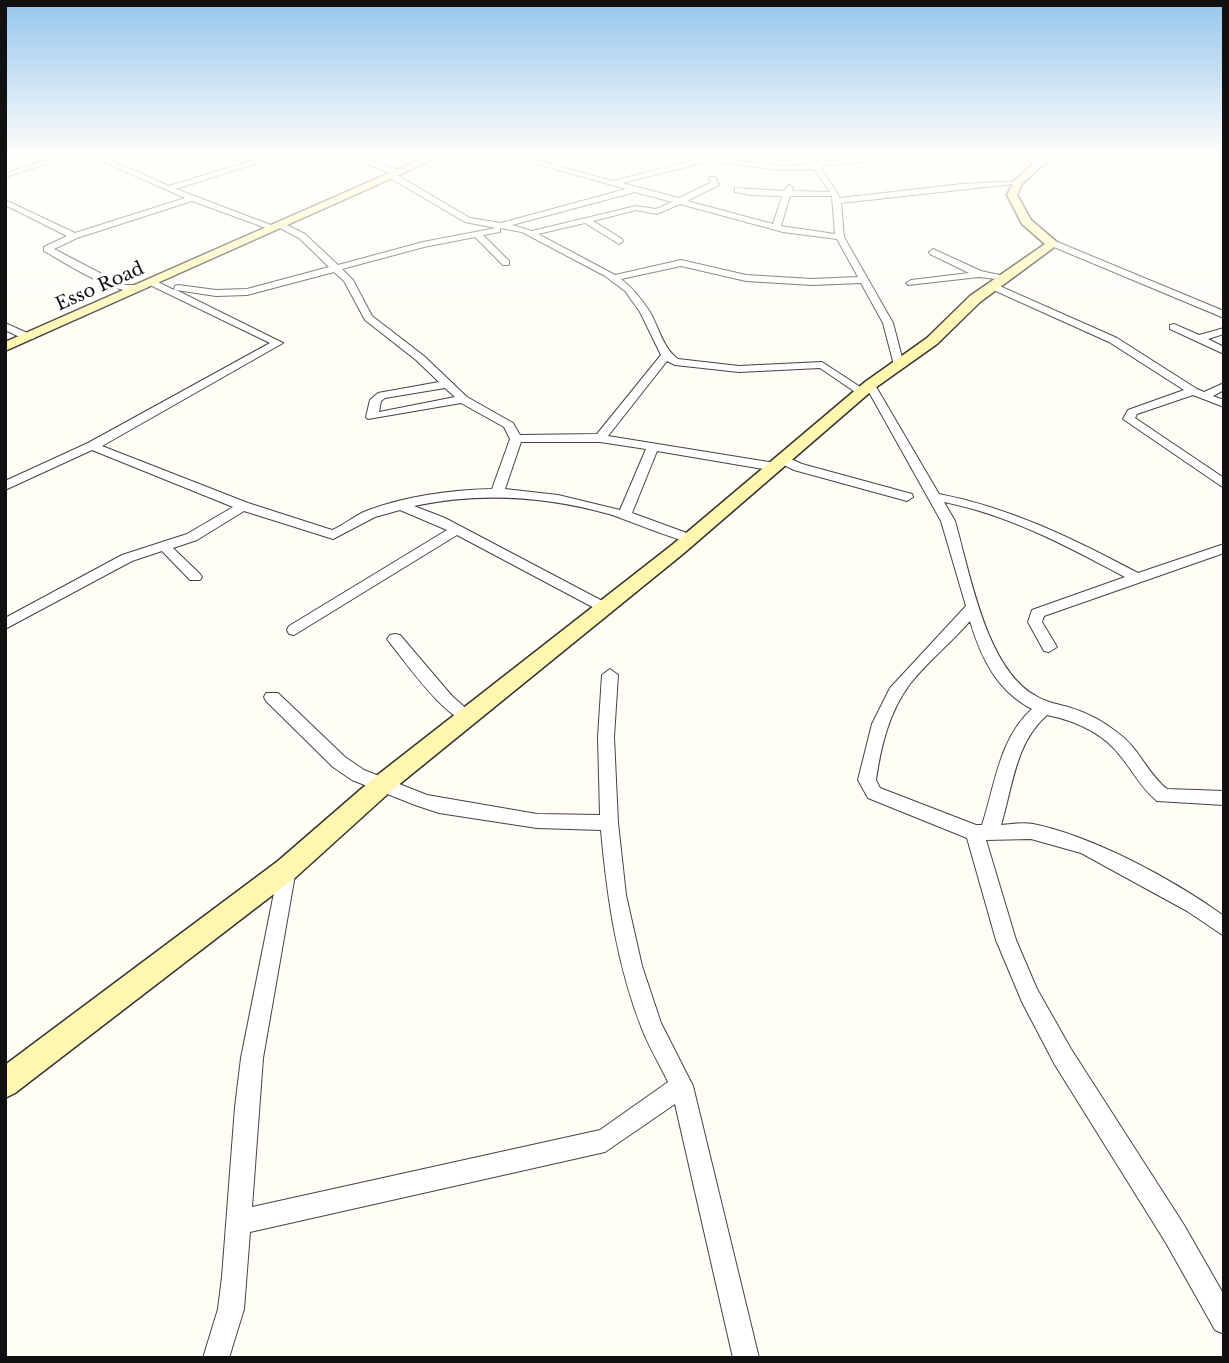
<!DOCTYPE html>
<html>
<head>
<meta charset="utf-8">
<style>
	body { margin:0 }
	#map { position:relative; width:1229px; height:1363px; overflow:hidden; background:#fffdf5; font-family:"Libre Baskerville",serif }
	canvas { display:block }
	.frame { position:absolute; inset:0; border:7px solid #111; pointer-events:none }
</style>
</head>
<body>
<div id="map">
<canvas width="1229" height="1363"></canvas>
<div class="frame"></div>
</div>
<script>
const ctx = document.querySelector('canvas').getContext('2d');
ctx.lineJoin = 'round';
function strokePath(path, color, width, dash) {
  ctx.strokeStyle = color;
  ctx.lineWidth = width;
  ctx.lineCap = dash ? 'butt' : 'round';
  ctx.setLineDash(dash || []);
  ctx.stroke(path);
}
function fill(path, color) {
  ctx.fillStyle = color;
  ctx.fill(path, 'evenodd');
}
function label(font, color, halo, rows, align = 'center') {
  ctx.font = font + ' "Libre Baskerville",serif';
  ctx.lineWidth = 7;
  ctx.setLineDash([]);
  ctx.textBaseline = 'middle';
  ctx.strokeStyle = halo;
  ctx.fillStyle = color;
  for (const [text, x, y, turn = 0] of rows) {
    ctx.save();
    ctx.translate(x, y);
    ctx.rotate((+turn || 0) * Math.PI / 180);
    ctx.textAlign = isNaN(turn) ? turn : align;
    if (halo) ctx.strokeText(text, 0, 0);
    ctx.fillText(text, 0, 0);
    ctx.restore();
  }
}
const street = new Path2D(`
	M 64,155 L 76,155 L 5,177 L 5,173 Z
	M 89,155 L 99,155 L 169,186 L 271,155 L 283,155 L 176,189 L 276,227 L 269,229 L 192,201 L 77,238 L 54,249 L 123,285 L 141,285 L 146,288 C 123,302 66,263 44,251 L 44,247 L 67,236 L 5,205 L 5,200 L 75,233 L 185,198 Z
	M 343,155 L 354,155 L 401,171 L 401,175 L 397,175 L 470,218 L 501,223 L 626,189 L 505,155 L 518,155 L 613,181 L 713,155 L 726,155 L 720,158 L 779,166 L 811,165 L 804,155 L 811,155 L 816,162 L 886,156 L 883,160 L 820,166 L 840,198 L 962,184 L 1018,181 L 1022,183 L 841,203 L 844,237 L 893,323 L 904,365 L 899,368 L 894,365 L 883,323 L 861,283 L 812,285 L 746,281 L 681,266 L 621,279 C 633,288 642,300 650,312 C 659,328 663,348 678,359 L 739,366 L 822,362 L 868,392 L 858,394 L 820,368 L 739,372 L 675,365 L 667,361 L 608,436 L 775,463 L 781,467 L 775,471 L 657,451 L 632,513 L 695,536 L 697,539 L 695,542 C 683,544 626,519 609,514 C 544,496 480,492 414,506 L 445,518 L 610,605 L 612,608 L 610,611 L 600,611 L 457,535 L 294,635 L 289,634 L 287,630 L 289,626 L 447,530 L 400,510 L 375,517 L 333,539 L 244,511 L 197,540 L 173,548 L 200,574 L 202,577 L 200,580 L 190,580 L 162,551 L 132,561 L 5,629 L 5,618 L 122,555 L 187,534 L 233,507 L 92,450 L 5,490 L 5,481 L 88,443 L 270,343 L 150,285 L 150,281 L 156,281 L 174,290 L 175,286 L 178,285 L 216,290 L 247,289 L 329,267 L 299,238 L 276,226 L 275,224 L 279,221 L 305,234 L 338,265 L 423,242 L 496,228 L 465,222 L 390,178 L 393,174 ZM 710,161 L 779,170 L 814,169 L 830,192 L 792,191 L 793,187 L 789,185 L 784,191 L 735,188 L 735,192 L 751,195 L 782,196 L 773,224 L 687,201 L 719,185 L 715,177 L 709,177 L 711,183 L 708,184 L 679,198 L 622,183 ZM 635,192 L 672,202 L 656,209 L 636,206 L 532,231 L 512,225 ZM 790,196 L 832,196 L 835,234 L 781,226 ZM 680,204 L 783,232 L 837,239 L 858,277 L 812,279 L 746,275 L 681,260 L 615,275 L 538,234 L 585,223 L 619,244 L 623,241 L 622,239 L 593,221 L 636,210 L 657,214 ZM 500,228 L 522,232 L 605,276 L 625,291 L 640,312 L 661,355 L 597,434 L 520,435 L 513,423 L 467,397 L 424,356 L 372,316 L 353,280 L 342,269 L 424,247 L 475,237 L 503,265 L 509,265 L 509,261 L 483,235 L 500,232 ZM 334,272 L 344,281 L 365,320 L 416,360 L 439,382 L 378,393 L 370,400 L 366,417 L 368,419 L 461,403 L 504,427 L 510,439 L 492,489 C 451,490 405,496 366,511 C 354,516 344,525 332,530 L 248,503 L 102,446 L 283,343 L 176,290 L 216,296 L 247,295 ZM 445,388 L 455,397 L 379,412 L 381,401 L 385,398 ZM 521,442 L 600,442 L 646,449 L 620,510 L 558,495 L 505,489 Z
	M 1049,241 L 1055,241 L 1224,311 L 1224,318 L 1049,245 Z
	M 933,249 L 981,271 L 1009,277 L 1004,280 L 979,277 L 908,285 L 906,283 L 911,280 L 969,273 L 930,254 L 929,252 Z
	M 989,284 L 995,284 L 1117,338 L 1197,389 L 1204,392 L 1224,383 L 1224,390 L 1213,396 L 1224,400 L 1224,407 L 1193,395 L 1137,414 L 1135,418 L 1224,478 L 1224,488 L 1123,419 L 1128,410 L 1184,390 L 1109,342 L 989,288 Z
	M 5,323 L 34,336 L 35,338 L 26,340 L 5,330 Z
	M 1174,324 L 1199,335 L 1224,328 L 1224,334 L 1208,339 L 1224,347 L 1224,354 L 1170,329 L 1170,325 Z
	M 870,382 L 875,385 L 939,494 C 1011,508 1074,539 1138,573 L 1224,544 L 1224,553 L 1044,616 L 1042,622 L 1057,647 L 1049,652 L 1044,651 L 1028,622 L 1032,610 L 1125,577 C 1067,546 1009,515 944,502 L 955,521 C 970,573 986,669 1036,696 C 1047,703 1059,704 1071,708 C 1088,713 1104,722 1118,733 C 1139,748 1147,773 1167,789 L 1224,791 L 1224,805 L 1157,801 C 1142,789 1134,773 1122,758 C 1104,733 1076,721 1047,715 C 1015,743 1013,786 1001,825 C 1011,824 1023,822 1033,824 C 1093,836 1174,880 1224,916 L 1224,936 L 1187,911 L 1081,853 L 1031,839 L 986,840 L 1016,940 L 1037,989 L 1071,1049 L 1184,1225 L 1224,1295 L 1224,1334 L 1215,1330 L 1166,1243 L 1055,1065 L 1022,1002 L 996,940 L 967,838 L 868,798 L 858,780 L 872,724 L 890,688 L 966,606 L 941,521 L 865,385 ZM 970,621 C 981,658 997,691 1032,709 C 999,738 995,786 982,825 L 976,825 L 880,788 L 876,780 C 881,746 889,712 910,684 C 928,661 951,643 970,621 Z
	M 784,456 L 802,464 L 912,494 L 913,497 L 907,501 L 794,470 L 780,463 L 780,457 Z
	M 395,634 L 400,635 L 452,696 L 477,718 L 475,722 C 452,729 404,660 390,643 L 387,639 L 390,635 Z
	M 610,669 L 618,675 L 614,737 L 618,823 L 626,895 L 642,966 L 661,1023 L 693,1086 L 759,1358 L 733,1358 L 675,1104 L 605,1152 L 250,1232 L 244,1309 L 229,1358 L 203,1358 L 218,1309 L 222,1277 L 235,1107 L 241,1058 L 280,863 L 287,861 L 294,863 L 296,869 L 263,1058 L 252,1207 L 600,1130 L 668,1082 C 660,1065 649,1047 642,1029 C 617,965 607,898 601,830 L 537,828 L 439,813 L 415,805 L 352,780 L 333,767 L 266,701 L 264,697 L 266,693 L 278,693 L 345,757 L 364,770 L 427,795 L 537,814 L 600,815 L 598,737 L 602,675 Z`);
const secondary = new Path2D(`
	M 430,155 L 444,155 L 5,351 L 5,342 Z
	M 1043,155 L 1054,155 L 1022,184 L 1017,195 L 1031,220 L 1058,243 L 1053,248 L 980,302 L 937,344 L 875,388 L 684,553 L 391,791 L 296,877 L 15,1093 L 5,1098 L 5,1065 L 278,861 L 375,777 L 672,545 L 865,382 L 927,338 L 970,296 L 1045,244 L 1022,224 L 1007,195 L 1014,181 Z`);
strokePath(street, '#444', 2);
strokePath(secondary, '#333', 3);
fill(street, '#fff');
fill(secondary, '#fff6b0');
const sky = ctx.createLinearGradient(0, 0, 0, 346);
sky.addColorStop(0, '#95c6ee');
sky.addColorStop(0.45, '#fffefa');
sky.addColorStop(1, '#fffefa00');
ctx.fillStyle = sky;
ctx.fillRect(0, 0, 1229, 346);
label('18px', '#111', '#fff', [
	["Esso Road",100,287,-24]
]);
</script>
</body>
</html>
